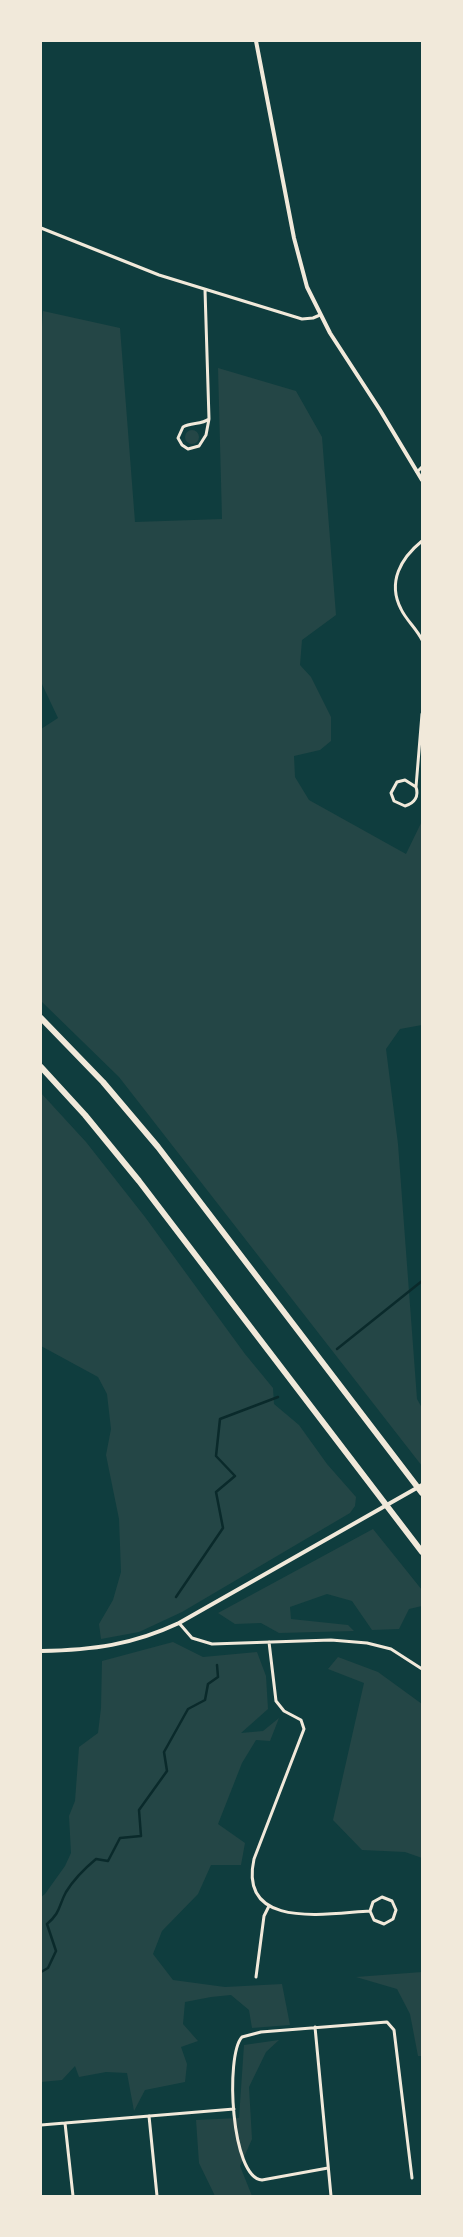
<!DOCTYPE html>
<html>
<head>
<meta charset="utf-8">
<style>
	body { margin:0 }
	#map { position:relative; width:463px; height:2237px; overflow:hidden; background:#0f3d3e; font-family:"Fira Sans Condensed",sans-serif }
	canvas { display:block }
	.frame { position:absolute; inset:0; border:42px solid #f1e9da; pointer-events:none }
</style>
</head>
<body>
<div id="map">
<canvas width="463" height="2237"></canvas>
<div class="frame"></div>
</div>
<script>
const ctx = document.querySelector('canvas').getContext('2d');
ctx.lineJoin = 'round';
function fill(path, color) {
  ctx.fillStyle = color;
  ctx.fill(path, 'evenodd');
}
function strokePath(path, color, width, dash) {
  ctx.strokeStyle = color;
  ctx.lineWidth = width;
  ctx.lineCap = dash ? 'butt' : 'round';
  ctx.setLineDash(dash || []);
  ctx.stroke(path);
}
fill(new Path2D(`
	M 43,311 L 120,328 L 135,522 L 222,519 L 218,368 L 296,391 L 322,437 L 336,615 L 302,640 L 300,665 L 311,677 L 331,717 L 331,741 L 320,750 L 294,756 L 295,777 L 309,800 L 406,854 L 422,821 L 422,1025 L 400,1029 L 386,1049 L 398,1144 L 417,1399 L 422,1408 L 422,1466 L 119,1077 L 41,1001 L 41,729 L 58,718 L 41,682 L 41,341 Z
	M185 437a7 7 0 1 1 14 0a7 7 0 1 1-14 0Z
	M 41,1093 L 86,1142 L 145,1217 L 245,1354 L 273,1388 L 274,1404 L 299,1425 L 327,1464 L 356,1497 L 355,1506 L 350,1513 L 182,1612 L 139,1632 L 101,1639 L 99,1624 L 113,1600 L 121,1572 L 119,1519 L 106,1455 L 111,1429 L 107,1394 L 98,1377 L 41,1346 Z
	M 373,1529 L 422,1590 L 422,1606 L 409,1609 L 399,1629 L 372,1630 L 352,1601 L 327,1594 L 290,1607 L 291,1619 L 348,1625 L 354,1631 L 279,1633 L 261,1623 L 235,1624 L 218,1613 Z
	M 173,1642 L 203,1657 L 257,1652 L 266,1676 L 268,1709 L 241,1733 L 263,1731 L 279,1718 L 270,1741 L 256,1740 L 242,1763 L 218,1824 L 245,1843 L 241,1865 L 211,1865 L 198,1894 L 162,1931 L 153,1954 L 173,1980 L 225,1987 L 282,1984 L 290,2025 L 252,2028 L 249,2010 L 231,1995 L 211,1997 L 185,2002 L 183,2024 L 198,2041 L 181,2047 L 187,2064 L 185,2082 L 145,2090 L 134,2111 L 127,2073 L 106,2072 L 79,2077 L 75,2066 L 62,2080 L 41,2082 L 41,1897 L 45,1894 L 65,1866 L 71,1853 L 69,1816 L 75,1801 L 79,1747 L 98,1733 L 101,1708 L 102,1661 Z
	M 338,1657 L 378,1672 L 422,1704 L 422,1858 L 405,1852 L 362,1850 L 333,1820 L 364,1683 L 328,1669 Z
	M 422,1972 L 422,2056 L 418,2056 L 410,2014 L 397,1989 L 356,1977 Z
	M 279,2040 L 266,2052 L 249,2087 L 252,2139 L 240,2166 L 252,2196 L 215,2196 L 199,2163 L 196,2120 L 239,2118 L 244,2045 Z`), '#244646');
strokePath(new Path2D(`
	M 337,1349 L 422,1281
	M 176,1597 L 223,1528 L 216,1492 L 235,1476 L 216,1456 L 220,1419 L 278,1397
	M 41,1972 L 48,1968 L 56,1951 L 47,1924 C 61,1912 58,1907 66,1892 C 74,1879 84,1869 96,1859 L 108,1861 L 120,1838 L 141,1836 L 139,1810 L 167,1771 L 164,1752 L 188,1709 L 205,1700 L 208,1684 L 218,1677 L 217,1665`), '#0a2a2b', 2.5);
strokePath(new Path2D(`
	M 41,228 L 159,275 L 302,319 L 313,318 L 320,315
	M 205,290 L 209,419
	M 209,419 L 206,435 L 199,446 L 188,449 L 182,445 L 178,438 L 183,427 C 191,422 201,425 209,419 Z
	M 417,472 L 422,467
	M 422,541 C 401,558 387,582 401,609 C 406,620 417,629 422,640
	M 416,787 L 405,780 L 397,782 L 391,793 L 394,801 L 405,806 C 415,803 419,796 416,787 L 422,714
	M 179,1623 L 192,1638 L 212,1644 L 331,1640 L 367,1643 L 391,1649 L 422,1669
	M 269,1642 L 276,1701 L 284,1711 L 301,1720 L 304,1729 L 254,1859 C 238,1931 329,1913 370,1911 L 374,1920 L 384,1924 L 393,1919 L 396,1910 L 392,1901 L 382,1897 L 373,1902 L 370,1911
	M 256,1977 L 264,1916 L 269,1906
	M 315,2027 L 331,2196
	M 149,2116 L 157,2196
	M 65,2123 L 73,2196
	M 41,2125 L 234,2109
	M 328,2168 L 262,2180 C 231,2178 225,2055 242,2037 L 261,2032 L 387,2022 L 394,2030 L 412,2178`), '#f1e9da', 3);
strokePath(new Path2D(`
	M 256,41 L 294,238 L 307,287 L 330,333 L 380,410 L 422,480
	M 41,1651 C 93,1650 132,1645 179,1623 L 422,1485`), '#f1e9da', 4);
strokePath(new Path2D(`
	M 41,1018 L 103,1082 L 158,1147 L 422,1493
	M 41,1067 L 85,1115 L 139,1181 L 422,1552`), '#f1e9da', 6);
</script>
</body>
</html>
